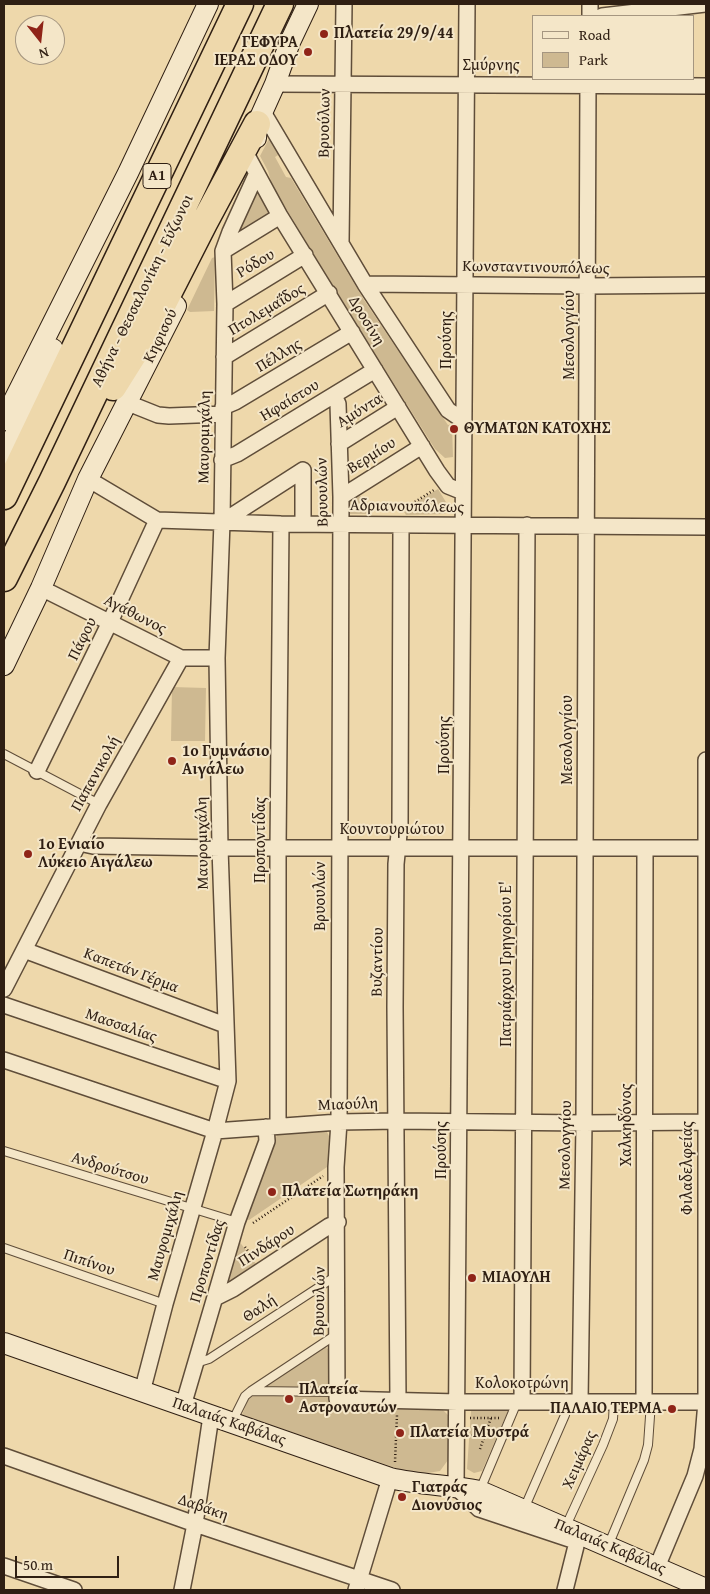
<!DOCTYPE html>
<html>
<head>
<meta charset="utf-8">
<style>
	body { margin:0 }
	#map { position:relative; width:710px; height:1594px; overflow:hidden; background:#eed8ab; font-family:"Gentium Book Plus",serif }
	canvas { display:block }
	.frame { position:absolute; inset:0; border:5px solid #2f1f13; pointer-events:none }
	.legend { position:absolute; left:532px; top:15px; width:162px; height:65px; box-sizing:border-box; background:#f4e6c8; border:1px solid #a59680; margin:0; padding:6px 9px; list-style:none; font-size:15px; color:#2f1f13 }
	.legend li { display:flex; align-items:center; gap:10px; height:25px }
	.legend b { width:25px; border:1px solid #a59680 }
	.north { position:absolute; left:15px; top:15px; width:50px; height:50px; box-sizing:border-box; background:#f4e6c8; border:1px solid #a59680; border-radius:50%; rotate:164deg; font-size:14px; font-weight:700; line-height:20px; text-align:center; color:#2f1f13 }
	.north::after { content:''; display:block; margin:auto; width:18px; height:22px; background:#8f2418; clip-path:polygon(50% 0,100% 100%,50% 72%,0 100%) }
	.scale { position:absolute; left:15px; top:1556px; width:104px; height:22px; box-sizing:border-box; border:2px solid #2f1f13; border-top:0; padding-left:6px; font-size:15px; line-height:18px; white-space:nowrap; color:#2f1f13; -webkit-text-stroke:4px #f4e6c8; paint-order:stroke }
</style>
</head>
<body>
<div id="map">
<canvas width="710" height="1594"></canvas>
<div class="frame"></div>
<ul class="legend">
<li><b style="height:6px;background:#f4e6c8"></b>Road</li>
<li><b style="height:14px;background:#ceb991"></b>Park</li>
</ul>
<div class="north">N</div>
<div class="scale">50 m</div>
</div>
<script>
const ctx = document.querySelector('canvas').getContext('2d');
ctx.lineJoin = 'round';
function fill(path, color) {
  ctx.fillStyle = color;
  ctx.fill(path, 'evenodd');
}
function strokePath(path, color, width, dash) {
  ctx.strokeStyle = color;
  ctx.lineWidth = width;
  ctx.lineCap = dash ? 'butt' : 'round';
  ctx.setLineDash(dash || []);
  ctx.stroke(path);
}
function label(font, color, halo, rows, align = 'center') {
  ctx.font = font + ' "Gentium Book Plus",serif';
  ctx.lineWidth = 4;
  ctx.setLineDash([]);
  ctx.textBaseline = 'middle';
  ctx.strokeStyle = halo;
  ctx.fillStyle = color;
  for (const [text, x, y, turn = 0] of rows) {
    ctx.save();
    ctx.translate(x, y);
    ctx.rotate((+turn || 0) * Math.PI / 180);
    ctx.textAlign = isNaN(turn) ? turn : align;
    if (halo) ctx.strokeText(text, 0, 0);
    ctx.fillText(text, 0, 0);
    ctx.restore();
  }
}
fill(new Path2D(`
	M 272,133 L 283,152 L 275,157 L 286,177 L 291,178 L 364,300 L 448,425 L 452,424 L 453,457 L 445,458 L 435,449 L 345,306 L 272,185 L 268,171 L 260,156 Z
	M 256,192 L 258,192 L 272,216 L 236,239 Z
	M 215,257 L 214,311 L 190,312 L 187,310 L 212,258 Z
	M 438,489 L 449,507 L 445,514 L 406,515 L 403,510 Z
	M 358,492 L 371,514 L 347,514 L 346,500 Z
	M 172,687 L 206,688 L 205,741 L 171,741 Z
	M 326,1130 L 330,1138 L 330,1165 L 249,1220 L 243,1218 L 277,1135 Z
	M 239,1241 L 259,1268 L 226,1289 Z
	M 325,1346 L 328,1349 L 330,1404 L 338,1409 L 442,1409 L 448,1415 L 448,1460 L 440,1471 L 416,1475 L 242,1415 L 250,1395 Z
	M 471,1411 L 508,1411 L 482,1471 L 474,1473 L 467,1469 Z`), '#ceb991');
const lane = new Path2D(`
	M 4,754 L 99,804
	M 4,1151 L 237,1222
	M 4,1248 L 165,1304
	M 196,1363 L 209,1359 L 336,1276
	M 252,1391 L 337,1392
	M 232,1422 L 245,1396 L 251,1391 L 337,1334
	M 480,1490 L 517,1402
	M 524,1509 L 565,1415 L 569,1401
	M 566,1526 L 603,1445 L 613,1419 L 614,1402
	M 608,1546 L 644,1460 L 648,1445 L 651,1402`);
const street = new Path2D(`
	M 467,4 L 456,1487 L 479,1509 L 575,1541
	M 590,4 L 590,16
	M 602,16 L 705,4
	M 275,84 L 706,86
	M 263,112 L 365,284 L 448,410 L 464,421
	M 249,159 L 280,216 L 437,471 L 448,486 L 463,492
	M 341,242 L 344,4
	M 223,251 L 280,216
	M 365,284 L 588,286 L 706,285
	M 225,304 L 305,255
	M 224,357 L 329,293
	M 334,395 L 338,404 L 341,497 L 339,1122 L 336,1167 L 337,1399 L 458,1402 L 706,1402
	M 128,403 L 158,415 L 169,416 L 223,414
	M 223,407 L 235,402 L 352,332
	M 339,444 L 398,407
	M 222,460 L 237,454 L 375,370
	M 88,479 L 157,520 L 281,524 L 706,527
	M 341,497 L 422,446
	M 222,522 L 303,470 L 303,524
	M 41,588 L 181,658 L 217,658
	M 37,771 L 110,622 L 157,520
	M 79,843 L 93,846 L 220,848 L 706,848
	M 24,950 L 225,1025
	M 4,989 L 99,804 L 181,658
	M 4,1005 L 228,1081
	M 4,1060 L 215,1131 L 339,1122 L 397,1121 L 584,1123 L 706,1122
	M 278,1126 L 278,848 L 281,524
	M 215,1298 L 233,1289 L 329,1226 L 338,1222
	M 142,1392 L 165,1304 L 215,1131 L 228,1081 L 220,848 L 217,658 L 222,522 L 225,304 L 223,251 L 230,232 L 256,175
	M 398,1400 L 395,1007 L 396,864 L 400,824 L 401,525
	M 580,1401 L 584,1123 L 588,79
	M 522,1402 L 527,525
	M 644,1402 L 645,848
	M 183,1406 L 237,1222 L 267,1141 L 266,1127
	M 4,1456 L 195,1524 L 392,1590
	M 4,1566 L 74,1590
	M 657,1567 L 695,1476 L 702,1449 L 706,1402 L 706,760
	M 182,1590 L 195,1524 L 211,1416
	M 356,1590 L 390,1478
	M 565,1590 L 579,1534`);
const secondary = new Path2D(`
	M 256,138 L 257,124 L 275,84 L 290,42 L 308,4
	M 4,420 L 128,173 L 208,4
	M 4,459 L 53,349
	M 4,665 L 41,588 L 88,479 L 176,306
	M 4,1343 L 390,1478 C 420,1485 450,1485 480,1491 L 706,1589`);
const highway = new Path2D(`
	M 113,387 L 152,325 L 204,223 L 257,124
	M 4,496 L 240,4
	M 4,578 L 52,482 L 280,4`);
strokePath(lane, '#5f4d39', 10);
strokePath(street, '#5f4d39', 18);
strokePath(secondary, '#2f1f13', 22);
strokePath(highway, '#2f1f13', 29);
strokePath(new Path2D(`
	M 364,499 L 371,511
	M 400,511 L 434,490
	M 253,1223 L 323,1176
	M 245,1247 L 254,1259
	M 241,1261 L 250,1254
	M 470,1418 L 500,1418
	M 471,1436 L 484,1437
	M 480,1449 L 491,1418
	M 395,1462 L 397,1415`), '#2f1f13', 2.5, [1, 2.5]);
strokePath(lane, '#f4e6c8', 8);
strokePath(street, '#f4e6c8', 15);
strokePath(secondary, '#f4e6c8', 20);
strokePath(highway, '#eed8ab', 26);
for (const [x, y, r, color] of [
	[324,34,5,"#8f2418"],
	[308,52,5,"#8f2418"],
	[454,429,5,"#8f2418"],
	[172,761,5,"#8f2418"],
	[28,854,5,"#8f2418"],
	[272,1192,5,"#8f2418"],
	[472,1278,5,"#8f2418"],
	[289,1399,5,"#8f2418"],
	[672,1409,5,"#8f2418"],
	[400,1433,5,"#8f2418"],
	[402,1497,5,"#8f2418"]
]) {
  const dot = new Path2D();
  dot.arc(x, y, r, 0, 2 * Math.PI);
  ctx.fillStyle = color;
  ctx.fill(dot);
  strokePath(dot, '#f4e6c8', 2);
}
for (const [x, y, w] of [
	[157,176,28]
]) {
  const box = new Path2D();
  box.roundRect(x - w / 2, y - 12.5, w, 25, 4);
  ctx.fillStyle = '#f4e6c8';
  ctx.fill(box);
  strokePath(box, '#2f1f13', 1);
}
label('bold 15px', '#2f1f13', null, [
	["Α1",157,176]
]);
label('bold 16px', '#2f1f13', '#f4e6c8', [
	["Πλατεία 29/9/44",334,34],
	["ΓΕΦΥΡΑ",298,43,"right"],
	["ΙΕΡΑΣ ΟΔΟΥ",298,61,"right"],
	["ΘΥΜΑΤΩΝ ΚΑΤΟΧΗΣ",464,429],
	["1ο Γυμνάσιο",182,752],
	["Αιγάλεω",182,770],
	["1ο Ενιαίο",38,845],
	["Λύκειο Αιγάλεω",38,863],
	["Πλατεία Σωτηράκη",282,1192],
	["ΜΙΑΟΥΛΗ",482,1278],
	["Πλατεία",299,1390],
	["Αστροναυτών",299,1408],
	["ΠΑΛΑΙΟ ΤΕΡΜΑ",662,1409,"right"],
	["Πλατεία Μυστρά",410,1433],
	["Γιατράς",412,1488],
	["Διονύσιος",412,1506]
], 'left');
label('16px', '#2f1f13', '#f4e6c8', [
	["Σμύρνης",491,66],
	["Βρυούλων",325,123,-89],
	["Ρόδου",256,264,-31],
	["Κωνσταντινουπόλεως",536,268,1],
	["Αθήνα - Θεσσαλονίκη - Εύζωνοι",143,291,-64],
	["Πτολεμαΐδος",267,310,-31],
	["Δροσίνη",366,321,59],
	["Μεσολογγίου",570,335,-90],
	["Κηφισού",161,336,-64],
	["Προύσης",447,340,-90],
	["Πέλλης",279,356,-31],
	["Ηφαίστου",290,401,-31],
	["Αμύντα",360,411,-32],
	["Μαυρομιχάλη",205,437,-89],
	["Βερμίου",372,456,-32],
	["Βρυουλών",323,492,-91],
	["Αδριανουπόλεως",407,507,1],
	["Αγάθωνος",135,615,27],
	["Πάφου",83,639,-64],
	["Μεσολογγίου",568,740,-90],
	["Προύσης",445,745,-90],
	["Παπανικολή",96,774,-61],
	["Κουντουριώτου",392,830],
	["Προποντίδας",261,840,-90],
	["Μαυρομιχάλη",203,843,-91],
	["Βρυουλών",321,896,-90],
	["Βυζαντίου",378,962,-89],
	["Πατριάρχου Γρηγορίου Ε'",507,964,-90],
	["Καπετάν Γέρμα",131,971,21],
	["Μασσαλίας",121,1026,19],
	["Μιαούλη",348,1105,-2],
	["Χαλκηδόνος",627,1125,-90],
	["Μεσολογγίου",566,1145,-89],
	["Προύσης",442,1150,-90],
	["Φιλαδελφείας",688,1168,-90],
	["Ανδρούτσου",110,1169,17],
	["Μαυρομιχάλη",166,1236,-74],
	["Πινδάρου",267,1246,-33],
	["Προποντίδας",208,1261,-73],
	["Πιπίνου",89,1263,19],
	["Βρυουλών",320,1301,-89],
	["Θαλή",260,1309,-33],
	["Κολοκοτρώνη",522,1384],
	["Παλαιάς Καβάλας",229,1422,19],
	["Χειμάρας",580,1460,-66],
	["Δαβάκη",203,1508,19],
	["Παλαιάς Καβάλας",610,1547,23]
]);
</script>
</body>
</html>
